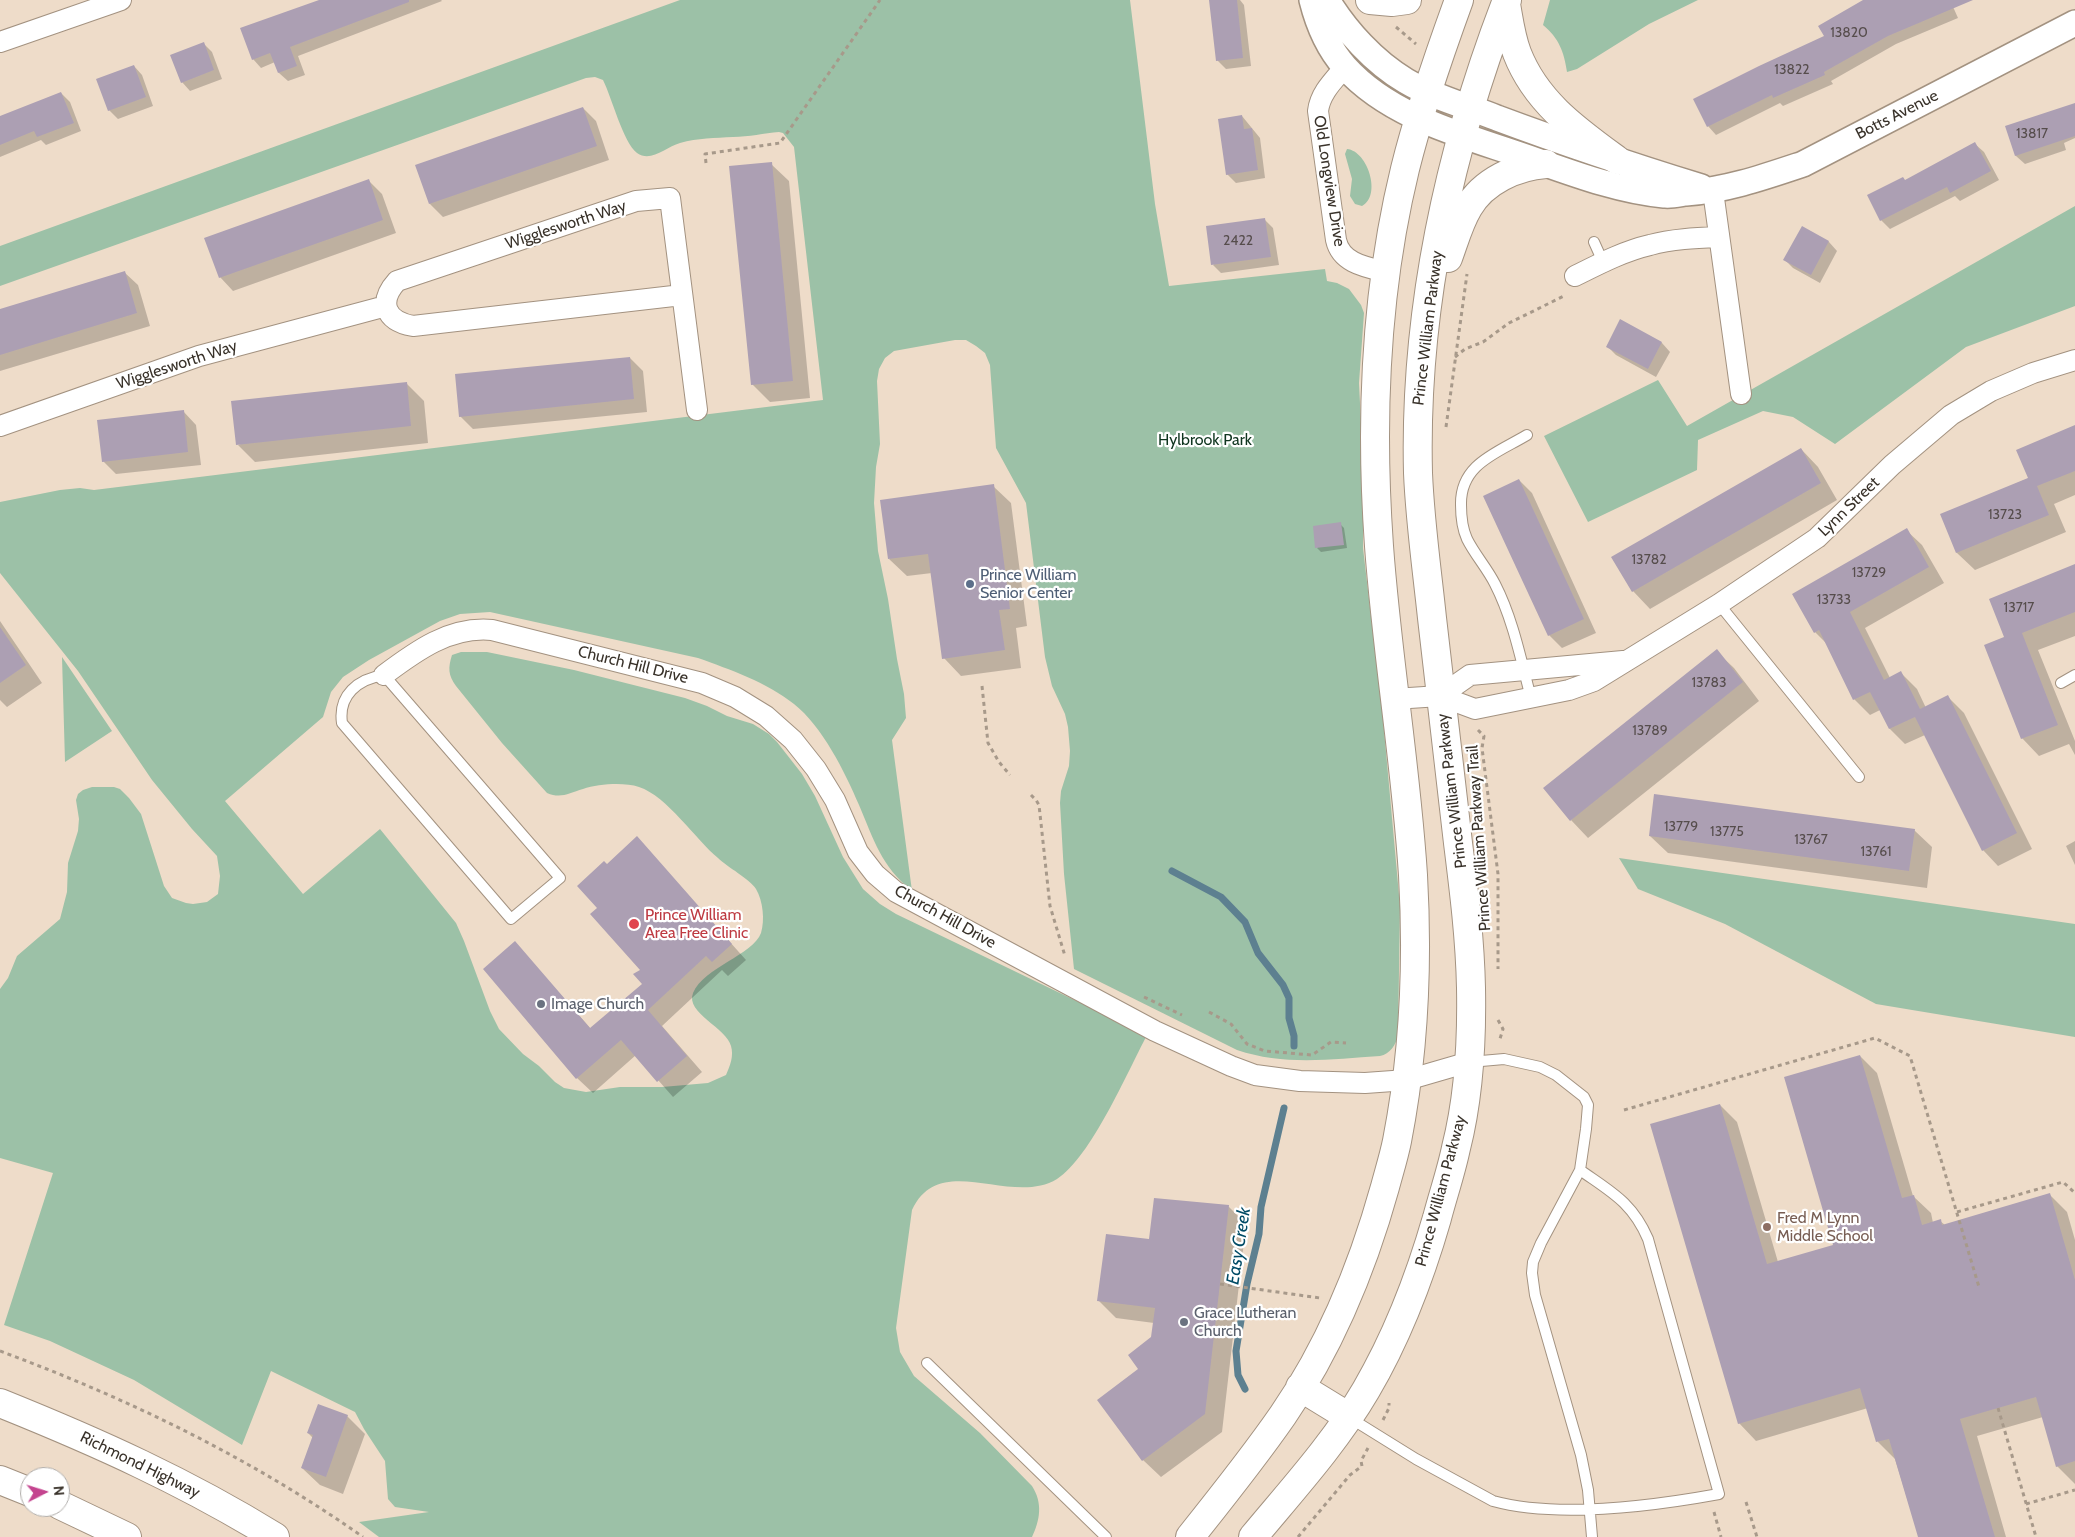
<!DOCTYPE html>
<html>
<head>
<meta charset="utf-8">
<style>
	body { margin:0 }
	#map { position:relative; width:2075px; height:1537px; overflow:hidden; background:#eedcc9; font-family:Cabin,sans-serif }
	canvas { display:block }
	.north { position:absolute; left:20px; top:1467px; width:50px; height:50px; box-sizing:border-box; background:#fff; border:1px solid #b0adaa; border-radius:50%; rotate:85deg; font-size:14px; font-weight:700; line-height:20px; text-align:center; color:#39322a }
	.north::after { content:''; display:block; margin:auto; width:18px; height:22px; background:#c4448f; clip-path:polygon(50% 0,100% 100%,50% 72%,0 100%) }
</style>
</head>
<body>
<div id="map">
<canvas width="2075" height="1537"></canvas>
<div class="north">N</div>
</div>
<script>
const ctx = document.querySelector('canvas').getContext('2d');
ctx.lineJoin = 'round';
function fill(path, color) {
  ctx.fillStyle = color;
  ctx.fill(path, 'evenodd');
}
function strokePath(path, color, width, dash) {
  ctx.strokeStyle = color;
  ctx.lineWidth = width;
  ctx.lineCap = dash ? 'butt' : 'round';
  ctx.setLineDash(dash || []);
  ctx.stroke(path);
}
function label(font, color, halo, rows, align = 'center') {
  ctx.font = font + ' Cabin,sans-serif';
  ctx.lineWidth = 4.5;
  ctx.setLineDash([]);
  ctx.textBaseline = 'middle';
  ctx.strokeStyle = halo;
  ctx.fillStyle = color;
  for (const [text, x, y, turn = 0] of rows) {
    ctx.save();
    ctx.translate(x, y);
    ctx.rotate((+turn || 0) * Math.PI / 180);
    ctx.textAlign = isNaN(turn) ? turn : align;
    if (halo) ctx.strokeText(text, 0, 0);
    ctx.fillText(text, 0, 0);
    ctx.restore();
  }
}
fill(new Path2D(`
	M 680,0 L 1130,0 L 1155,204 L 1169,286 L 1325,269 L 1327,281 L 1337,283 L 1349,289 L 1361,305 L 1364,313 L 1359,383 L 1363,464 L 1363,548 L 1383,719 L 1400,906 L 1398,1035 C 1396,1045 1390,1054 1380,1056 C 1332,1059 1284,1066 1237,1050 L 1074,969 L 1064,874 L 1060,803 L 1061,791 L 1069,766 L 1070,751 L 1068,727 L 1065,714 L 1052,686 L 1045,657 L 1026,503 L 996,448 L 990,365 L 985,353 L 976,346 L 966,340 L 955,340 L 894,351 L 885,358 L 879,369 L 877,381 L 880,444 L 876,467 L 874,503 L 878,551 L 888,599 L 897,659 L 904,694 L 906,718 L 892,740 L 912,891 C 881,866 874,840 859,805 C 845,772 822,726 794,704 C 768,683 729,669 698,658 L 490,612 L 460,614 L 440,621 L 369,660 L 343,677 L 331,692 L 323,717 L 225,801 L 303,894 L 380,829 L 456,923 L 464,941 L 490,1011 L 499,1029 L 523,1054 L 539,1066 L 555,1082 L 564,1088 L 586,1092 L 620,1087 L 662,1087 L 708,1083 L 726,1075 C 730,1066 734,1056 731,1046 C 727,1028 685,1013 693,993 C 704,967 753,955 761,933 C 765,920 763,901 756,889 C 750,879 727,867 718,858 C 696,840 667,796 639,787 C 623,782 599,784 583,789 C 569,793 561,799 547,793 L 502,743 L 456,686 C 448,675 448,668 452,655 L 461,652 L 487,652 L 574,670 L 685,698 L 707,706 L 727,716 L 753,724 L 769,734 L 777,742 L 802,774 L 815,796 L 843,857 L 863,889 L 880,904 L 896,914 L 1147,1035 C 1127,1073 1091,1157 1057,1179 C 1011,1207 940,1150 912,1210 L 896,1328 L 900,1352 L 914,1376 L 980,1433 L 1032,1486 C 1043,1503 1040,1520 1032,1537 L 379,1537 L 359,1522 L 429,1512 L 395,1507 L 388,1499 L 385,1461 L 364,1429 L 355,1412 L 271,1371 L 242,1445 L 134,1380 L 50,1341 L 4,1325 L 53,1173 L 0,1158 L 0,989 L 8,978 L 17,956 L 60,919 L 67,892 L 68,863 L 78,831 L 79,819 L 76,800 L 78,794 L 83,790 L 92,787 L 114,787 L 120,789 L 129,798 L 141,814 L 164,886 L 172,898 L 186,903 L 193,904 L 207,902 L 218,894 L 220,876 L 217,856 L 192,829 L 152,780 L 78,671 L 0,573 L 0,502 L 60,490 L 80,488 L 94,490 L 823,400 L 794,147 L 783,133 L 779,132 C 764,133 749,137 733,137 C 715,138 698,138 680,143 C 666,147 651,163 637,153 C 623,142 612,98 603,80 L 595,77 L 586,78 L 0,286 L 0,246 Z
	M 1550,0 L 1698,0 L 1649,24 L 1577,69 L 1567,72 C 1564,52 1559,38 1543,25 Z
	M 1347,149 C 1368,151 1382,196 1362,206 L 1355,204 L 1350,196 L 1352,179 L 1345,154 Z
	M 2075,206 L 2075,306 L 1966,347 L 1835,444 L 1793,417 L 1763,411 L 1698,440 L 1697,470 L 1588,522 L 1544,436 L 1658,380 L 1687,426 Z
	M 62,657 L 112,731 L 65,762 Z
	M 1619,858 L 2075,924 L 2075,1037 L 1876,1004 L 1725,924 L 1638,889 Z`), '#9cc1a7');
fill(new Path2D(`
	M 321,0 L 441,0 L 442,1 L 298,56 L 305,75 L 288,81 L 279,73 L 275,62 L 261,68 L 253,59 Z
	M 1210,0 L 1240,0 L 1244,5 L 1251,66 L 1226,69 L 1218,61 Z
	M 1882,0 L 1950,0 L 1958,18 L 1896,44 L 1831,81 L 1833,84 L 1783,106 L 1780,103 L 1716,135 L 1708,126 L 1825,37 Z
	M 204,44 L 212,52 L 222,79 L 190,91 L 182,82 Z
	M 134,66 L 142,75 L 153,106 L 118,119 L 109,110 Z
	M 61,93 L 70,102 L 81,131 L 46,145 L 41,140 L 0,157 L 0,118 Z
	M 2075,104 L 2075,138 L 2064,143 L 2066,150 L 2025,164 L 2016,156 L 2006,127 Z
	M 583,108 L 596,121 L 609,160 L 443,217 L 430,204 L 417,165 Z
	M 1242,116 L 1260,138 L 1265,178 L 1236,183 L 1227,174 Z
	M 1975,144 L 1984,152 L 1999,180 L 1960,201 L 1955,196 L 1890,229 L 1881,220 L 1868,195 L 1906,181 Z
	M 771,164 L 789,181 L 810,398 L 770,402 L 752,384 Z
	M 369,181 L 382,194 L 396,233 L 233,291 L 220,277 Z
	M 1264,219 L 1273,228 L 1279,265 L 1221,273 L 1213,265 Z
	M 1803,228 L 1829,242 L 1837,251 L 1820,283 L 1793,268 L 1785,260 Z
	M 124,272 L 138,285 L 150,326 L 0,371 L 0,310 Z
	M 1621,321 L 1662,343 L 1670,352 L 1656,377 L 1616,355 L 1607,346 Z
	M 630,358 L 643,371 L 647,412 L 473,429 L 460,416 Z
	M 406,383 L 424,401 L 428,443 L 255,462 L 238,445 Z
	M 183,411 L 196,425 L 201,465 L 116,474 L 103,461 Z
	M 2075,427 L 2075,495 L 2054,504 L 2066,532 L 1975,570 L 1957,553 L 1942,515 L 2029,478 Z
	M 1801,449 L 1818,467 L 1837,500 L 1650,609 L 1633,591 Z
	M 1519,480 L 1532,493 L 1596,633 L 1562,648 L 1549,635 Z
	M 993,486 L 1011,503 L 1027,626 L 1016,628 L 1021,668 L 961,676 L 944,658 L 932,573 L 907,576 L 889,559 Z
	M 1340,524 L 1344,528 L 1347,548 L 1321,552 L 1317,548 Z
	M 1906,530 L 1922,545 L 1944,583 L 1865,628 L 1890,678 L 1901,673 L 1917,689 L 1926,708 L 1948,697 L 1964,713 L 2032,849 L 1998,866 L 1983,850 L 1925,735 L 1905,744 L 1890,729 L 1880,710 L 1870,715 L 1854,699 L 1828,645 L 1815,632 L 1794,595 Z
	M 2075,566 L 2075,636 L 2038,650 L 2075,741 L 2075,755 L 2069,744 L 2039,756 L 2022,738 L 2006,637 Z
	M 0,621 L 42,683 L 7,707 L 0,700 Z
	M 1716,651 L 1734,668 L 1759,701 L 1588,838 L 1571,820 Z
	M 1914,830 L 1932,847 L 1927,888 L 1668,853 L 1650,836 Z
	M 637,838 L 746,960 L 728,976 L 722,970 L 662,1026 L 702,1072 L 673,1097 L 636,1055 L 593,1093 L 577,1078 L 515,943 L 591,1029 L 644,984 L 642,970 L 599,908 L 607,865 Z
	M 2075,841 L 2075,865 L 2066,846 Z
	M 1860,1056 L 1877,1073 L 1913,1196 L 1931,1213 L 1933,1223 L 1940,1221 L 1945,1225 L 2050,1195 L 2067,1212 L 2075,1240 L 2075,1484 L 2057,1466 L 2043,1417 L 1977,1436 L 2006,1537 L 1919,1537 L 1895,1459 L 1878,1442 L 1868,1408 L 1756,1441 L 1739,1423 L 1720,1105 L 1737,1122 L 1778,1262 L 1835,1246 Z
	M 1228,1206 L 1246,1224 L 1222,1432 L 1161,1477 L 1143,1460 L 1140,1369 L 1152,1337 L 1154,1323 L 1116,1318 L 1098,1300 L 1150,1240 Z
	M 347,1416 L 365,1434 L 343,1494 L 320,1485 L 302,1468 L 313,1438 L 308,1433 Z`), '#0003');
strokePath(new Path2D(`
	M 1172,871 L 1221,897 L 1245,922 L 1258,953 L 1283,985 L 1289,998 L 1289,1018 L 1294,1036 L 1294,1046
	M 1245,1389 L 1238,1375 L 1236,1351 L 1247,1284 L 1259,1234 L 1261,1207 L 1284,1108`), '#5d8090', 7);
fill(new Path2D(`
	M 319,0 L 409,0 L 409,2 L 290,47 L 297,66 L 278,73 L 270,53 L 252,60 L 240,28 Z
	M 1209,0 L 1237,0 L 1243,58 L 1216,61 Z
	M 1863,0 L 1973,0 L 1888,36 L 1824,72 L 1825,75 L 1773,98 L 1772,95 L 1707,127 L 1693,99 L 1759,66 L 1824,36 L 1818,26 Z
	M 204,42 L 214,70 L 181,83 L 170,55 Z
	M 134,65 L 146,97 L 108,111 L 96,79 Z
	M 61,92 L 74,123 L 37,137 L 34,131 L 0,145 L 0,116 Z
	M 2075,103 L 2075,136 L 2015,156 L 2005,126 Z
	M 583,107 L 597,146 L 429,204 L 415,165 Z
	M 1242,115 L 1244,129 L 1252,128 L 1258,170 L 1226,175 L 1218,119 Z
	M 1975,142 L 1991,171 L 1950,193 L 1947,187 L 1880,221 L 1867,195 L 1903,177 L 1905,180 Z
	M 772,162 L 793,381 L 751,385 L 729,166 Z
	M 369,179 L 383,220 L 219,278 L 204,238 Z
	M 1265,218 L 1271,257 L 1211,265 L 1206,226 Z
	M 1802,226 L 1829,241 L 1811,275 L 1783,260 Z
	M 125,271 L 137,313 L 0,355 L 0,309 Z
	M 1620,319 L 1662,342 L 1648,369 L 1606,347 Z
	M 630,357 L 634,399 L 459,417 L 455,374 Z
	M 407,382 L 411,426 L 236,445 L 231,401 Z
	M 184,410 L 188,452 L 102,462 L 97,420 Z
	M 2075,425 L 2075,471 L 2037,486 L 2049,515 L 1956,553 L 1940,514 L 2028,478 L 2016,450 Z
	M 1801,448 L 1821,483 L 1632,592 L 1611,557 Z
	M 1519,479 L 1584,619 L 1548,636 L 1483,496 Z
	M 994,484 L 1010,609 L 999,610 L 1005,650 L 942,659 L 928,554 L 888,559 L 880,500 Z
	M 1341,522 L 1344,545 L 1315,548 L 1313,526 Z
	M 1907,528 L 1929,567 L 1850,612 L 1884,680 L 1901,671 L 1920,709 L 1948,695 L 2017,833 L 1982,851 L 1915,717 L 1889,729 L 1870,692 L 1853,700 L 1819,630 L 1814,633 L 1792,594 Z
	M 2075,564 L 2075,612 L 2022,633 L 2058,725 L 2021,739 L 1984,645 L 2004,637 L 1989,599 Z
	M 0,627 L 26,665 L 0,683 Z
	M 1717,649 L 1743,682 L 1570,821 L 1543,788 Z
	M 1654,794 L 1915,829 L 1909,871 L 1649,836 Z
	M 637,836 L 732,944 L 712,962 L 706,956 L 648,1010 L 687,1056 L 657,1082 L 621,1040 L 576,1079 L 483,969 L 515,941 L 590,1028 L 642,984 L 633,974 L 640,970 L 590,914 L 597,908 L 577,886 L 604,861 L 607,864 Z
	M 1860,1055 L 1902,1198 L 1914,1195 L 1922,1225 L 1941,1219 L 1942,1225 L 2050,1193 L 2075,1280 L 2075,1461 L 2056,1467 L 2036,1397 L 1960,1419 L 1995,1537 L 1918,1537 L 1889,1439 L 1876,1442 L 1860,1388 L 1738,1424 L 1650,1124 L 1720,1104 L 1767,1264 L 1833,1245 L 1784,1077 Z
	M 1154,1198 L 1229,1205 L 1205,1414 L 1142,1461 L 1097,1400 L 1138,1369 L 1128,1355 L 1151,1337 L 1155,1308 L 1097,1301 L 1106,1234 L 1149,1239 Z
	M 318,1404 L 348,1415 L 326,1477 L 301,1468 L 313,1435 L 307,1433 Z`), '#ac9fb3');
const service = new Path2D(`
	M 1594,242 L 1603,262
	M 1527,435 C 1497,453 1460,464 1461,505 C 1461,517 1462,528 1467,539 C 1475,555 1487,568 1495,584 C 1513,619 1521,660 1531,698
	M 1719,604 L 1859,777
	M 384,675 L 560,878 L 511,919 L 342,723 C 338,695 358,679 384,675 Z
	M 2061,683 L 2075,675
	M 1470,1062 L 1504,1059 L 1540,1067 L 1556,1075 L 1584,1097 L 1588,1105 L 1586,1129 L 1580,1170 L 1541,1243 L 1533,1262 L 1532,1273 L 1535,1295 L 1581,1455 L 1588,1490 L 1592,1537
	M 927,1363 L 1106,1537
	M 1350,1418 L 1416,1459 L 1493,1501 C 1559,1519 1653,1506 1719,1494 L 1648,1239 C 1632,1202 1611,1192 1580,1170`);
const minor = new Path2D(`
	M 0,42 L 121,0
	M 1345,67 C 1334,80 1320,93 1318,111 L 1336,240 C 1341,263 1365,267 1386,272
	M 1713,191 L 1741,394
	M 1575,276 C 1599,264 1624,251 1650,245 C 1672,239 1696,238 1719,237
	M 682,295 L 413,326 C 385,321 378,302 397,281 L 636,201 L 670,198 L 697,410
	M 0,426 L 199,356 L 386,306
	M 384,675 C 416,651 450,626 492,630 L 702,683 L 735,697 L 766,716 L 793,740 L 816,769 L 835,800 L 858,852 L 875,874 L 896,892 L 1155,1031 L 1231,1066 L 1255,1075 L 1300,1081 L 1365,1083 L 1407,1080 L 1469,1062
	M 1440,696 L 1470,675 L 1623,661
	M 1394,699 L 1440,696 L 1475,709 L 1569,690 L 1594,681 L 1719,604 L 1817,538 L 1892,465 L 1951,415 L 1991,391 L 2033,373 L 2075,360`);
const tertiary = new Path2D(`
	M 1312,0 C 1318,24 1328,48 1345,67 C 1391,118 1463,135 1526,157 C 1569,172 1618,191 1664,195 C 1671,196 1679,194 1686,193 C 1727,190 1764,177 1803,164 L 2075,23
	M 1327,0 C 1346,31 1374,62 1406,81 C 1433,97 1467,106 1497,118 C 1564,143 1633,166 1701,187`);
const primary = new Path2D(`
	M 1370,0 L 1392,2 L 1407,0
	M 1506,4 C 1509,21 1511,37 1517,53 C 1536,102 1576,130 1617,160
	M 1448,258 C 1454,242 1459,223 1468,208 C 1483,181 1517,166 1546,164
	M 1300,1387 L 1349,1417
	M 0,1403 C 97,1442 186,1482 275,1537
	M 0,1480 L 30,1492
	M 60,1505 L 127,1537
	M 1190,1537 C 1222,1497 1254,1457 1283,1415 C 1329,1348 1363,1266 1385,1187 C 1389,1172 1394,1156 1397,1141 C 1414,1054 1418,963 1413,875 C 1406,765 1387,656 1379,546 C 1370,420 1375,292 1405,169 C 1419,112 1439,55 1459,0
	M 1253,1537 C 1292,1490 1335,1443 1366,1390 C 1397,1337 1420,1277 1437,1218 C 1443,1195 1451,1172 1456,1148 C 1469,1097 1472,1041 1471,988 C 1470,939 1464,891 1458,843 C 1449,768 1440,693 1432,618 C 1427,570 1420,522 1418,473 C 1414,312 1449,150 1507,0`);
strokePath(service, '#a39280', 12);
strokePath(minor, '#a39280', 22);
strokePath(tertiary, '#a39280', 28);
strokePath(primary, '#a39280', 30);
strokePath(new Path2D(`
	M 1396,27 L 1416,44
	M 706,163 L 705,154 L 780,143 L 880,0
	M 1455,357 L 1465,349 L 1483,342 L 1509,323 L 1566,295
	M 1446,427 L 1467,274
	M 982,686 L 988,743 L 999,762 L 1010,775
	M 1478,730 L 1484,736 L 1482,748 L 1498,874 L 1498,969
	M 1031,795 L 1036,800 L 1039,805 L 1050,906 L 1065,956
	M 1144,997 L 1182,1015
	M 1209,1012 L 1231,1024 L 1247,1044 L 1265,1051 L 1312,1055 L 1331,1042 L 1346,1043
	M 1498,1020 L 1503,1029 L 1499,1042
	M 1624,1110 L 1875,1038 L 1910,1056 L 1979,1287
	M 1957,1212 L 2063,1182 L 2075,1193
	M 1220,1284 L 1320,1298
	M 0,1351 C 129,1399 251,1458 363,1537
	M 1998,1408 L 2036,1537
	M 1383,1420 L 1389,1408 L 1389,1403
	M 1746,1502 L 1757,1537
	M 2026,1504 L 2075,1490
	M 1714,1512 L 1721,1537
	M 1298,1537 L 1350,1475 L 1362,1466 L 1361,1461 L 1368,1448`), '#a7998a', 3, [4, 4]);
strokePath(service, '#fff', 10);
strokePath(minor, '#fff', 20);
strokePath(tertiary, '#fff', 25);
strokePath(primary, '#fff', 28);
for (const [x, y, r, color] of [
	[970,584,5,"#5c6f8a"],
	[634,924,6,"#e0444e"],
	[541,1004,5,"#6b7280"],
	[1767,1227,5,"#8d6e63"],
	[1184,1322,5,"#6b7280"]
]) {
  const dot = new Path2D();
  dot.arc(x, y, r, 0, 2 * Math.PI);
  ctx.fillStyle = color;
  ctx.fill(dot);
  strokePath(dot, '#fff', 2);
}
label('14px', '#564d4c', null, [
	["13820",1849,33],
	["13822",1792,70],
	["13817",2032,134],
	["2422",1238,241],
	["13723",2005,515],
	["13782",1649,560],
	["13729",1869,573],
	["13733",1834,600],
	["13717",2019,608],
	["13783",1709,683],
	["13789",1650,731],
	["13779",1681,827],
	["13775",1727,832],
	["13767",1811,840],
	["13761",1876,852]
]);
label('16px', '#39322a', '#fff', [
	["Botts Avenue",1897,115,-27],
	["Old Longview Drive",1329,181,81],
	["Wigglesworth Way",566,225,-18],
	["Prince William Parkway",1428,328,-83],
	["Wigglesworth Way",177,365,-18],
	["Lynn Street",1849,507,-44],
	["Church Hill Drive",633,665,14],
	["Prince William Parkway",1452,791,-97],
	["Prince William Parkway Trail",1479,838,-94],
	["Church Hill Drive",945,917,29],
	["Prince William Parkway",1441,1191,-75],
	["Richmond Highway",140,1465,26]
]);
label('16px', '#0f351f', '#fff', [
	["Hylbrook Park",1205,440]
]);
label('16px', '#4e5e75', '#fff', [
	["Prince William",980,575],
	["Senior Center",980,593]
], 'left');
label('16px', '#be3a42', '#fff', [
	["Prince William",645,915],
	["Area Free Clinic",645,933]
], 'left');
label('16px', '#5b616d', '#fff', [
	["Image Church",551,1004],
	["Grace Lutheran",1194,1313],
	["Church",1194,1331]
], 'left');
label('16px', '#785e54', '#fff', [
	["Fred M Lynn",1777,1218],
	["Middle School",1777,1236]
], 'left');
label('italic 18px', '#004b66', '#fff', [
	["Easy Creek",1239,1246,-81]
]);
</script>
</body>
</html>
